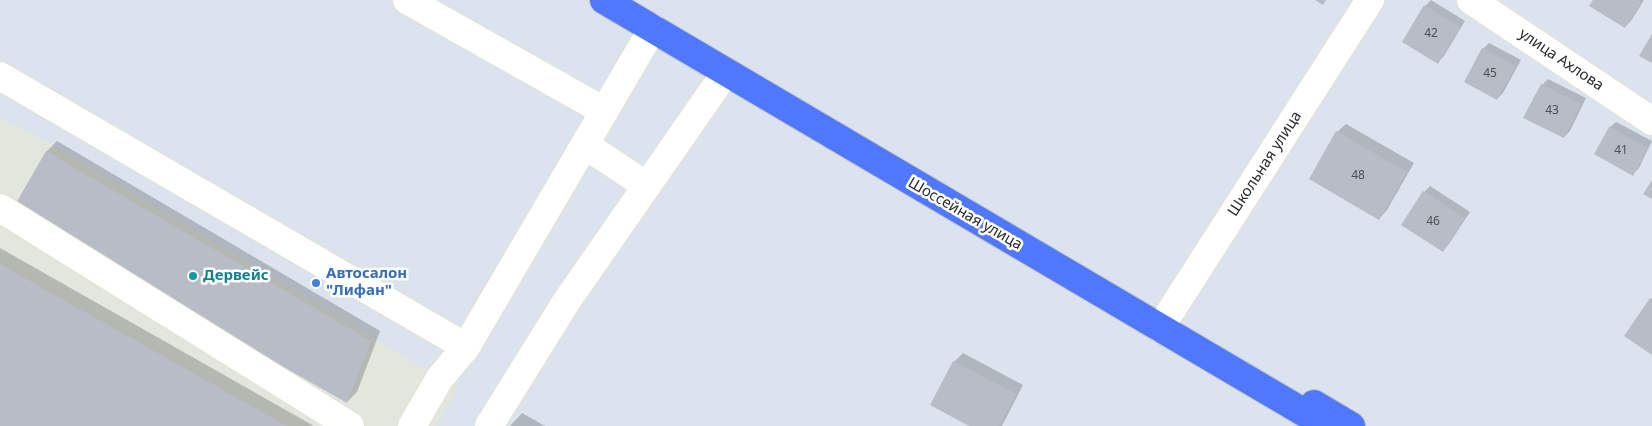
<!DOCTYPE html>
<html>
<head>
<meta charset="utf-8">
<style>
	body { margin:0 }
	canvas { display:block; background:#dbe3ee }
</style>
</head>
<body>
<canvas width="1652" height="426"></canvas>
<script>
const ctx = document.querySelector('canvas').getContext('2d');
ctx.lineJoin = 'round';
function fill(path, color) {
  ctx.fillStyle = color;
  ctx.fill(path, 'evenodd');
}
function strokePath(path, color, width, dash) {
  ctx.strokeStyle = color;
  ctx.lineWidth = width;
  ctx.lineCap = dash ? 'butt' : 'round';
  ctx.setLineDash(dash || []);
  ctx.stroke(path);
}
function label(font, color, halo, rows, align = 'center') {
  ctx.font = font + ' "Noto Sans",sans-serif';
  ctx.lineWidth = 5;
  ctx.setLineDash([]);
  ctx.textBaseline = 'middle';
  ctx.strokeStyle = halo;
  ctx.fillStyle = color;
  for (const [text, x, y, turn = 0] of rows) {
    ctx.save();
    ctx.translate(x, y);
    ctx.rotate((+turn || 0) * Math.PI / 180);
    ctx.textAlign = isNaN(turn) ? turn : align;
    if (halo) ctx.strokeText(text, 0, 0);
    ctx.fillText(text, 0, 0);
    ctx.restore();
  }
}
fill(new Path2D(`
	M 0,118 L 39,137 L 458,389 L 436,426 L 0,426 Z`), '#e3e6dd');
fill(new Path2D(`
	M 1431,0 L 1465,21 L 1444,56 L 1438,62 L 1425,6 Z
	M 1595,0 L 1644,0 L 1631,21 L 1625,27 Z
	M 1489,43 L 1521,60 L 1503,93 L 1497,99 L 1483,49 Z
	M 1548,79 L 1586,98 L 1570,131 L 1564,137 L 1542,85 Z
	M 1616,122 L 1652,141 L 1639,168 L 1633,174 L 1610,127 Z
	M 1346,124 L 1414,163 L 1387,210 L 1379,219 L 1337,132 Z
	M 57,141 L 380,331 L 357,392 L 347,402 L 12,211 L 47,151 Z
	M 1430,186 L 1470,212 L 1449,244 L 1443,250 L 1424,192 Z
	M 0,248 L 314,426 L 0,426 Z
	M 963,353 L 1023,385 L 1002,426 L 972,426 L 954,362 Z
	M 522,413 L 545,426 L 510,426 Z`), '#0003');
fill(new Path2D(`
	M 1315,0 L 1326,0 L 1323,5 Z
	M 1593,0 L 1639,0 L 1641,2 L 1625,28 L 1589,6 Z
	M 1424,5 L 1460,27 L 1438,64 L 1402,42 Z
	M 1652,34 L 1652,63 L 1639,56 Z
	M 1482,48 L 1516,66 L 1497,100 L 1464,82 Z
	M 1541,84 L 1581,104 L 1564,138 L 1523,118 Z
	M 1609,127 L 1648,148 L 1633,176 L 1594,154 Z
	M 1336,131 L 1407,172 L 1379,220 L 1309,179 Z
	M 46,151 L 371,341 L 347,403 L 11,212 Z
	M 1652,180 L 1652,199 L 1643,194 Z
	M 1423,191 L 1465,218 L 1443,252 L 1401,225 Z
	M 0,264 L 287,426 L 0,426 Z
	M 1650,298 L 1652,299 L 1652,355 L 1624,336 Z
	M 953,361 L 1016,394 L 999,426 L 969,426 L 930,405 Z`), '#b8bcc6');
const minor = new Path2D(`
	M 407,0 L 604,111
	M 1471,0 L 1652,121
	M 0,76 L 466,347
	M 585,145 L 647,186
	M 0,208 L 350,426
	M 1160,328 L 1370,0
	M 412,426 L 440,378 L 466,347 L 653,28
	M 489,426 L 566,302 L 726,72`);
const major = new Path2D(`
	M 604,0 L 1327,426
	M 1314,404 L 1351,426`);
strokePath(minor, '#e5e1d0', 30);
strokePath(major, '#c4c4c4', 30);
strokePath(minor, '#fff', 28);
strokePath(major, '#5078fe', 28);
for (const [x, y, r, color] of [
	[193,276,5,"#0f9aa8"],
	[316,283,5,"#3f7fe0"]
]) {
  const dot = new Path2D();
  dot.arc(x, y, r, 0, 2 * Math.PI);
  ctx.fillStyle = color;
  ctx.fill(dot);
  strokePath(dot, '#fff', 2);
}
label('12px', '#4e4f52', null, [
	["42",1431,34],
	["45",1490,74],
	["43",1552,111],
	["41",1621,151],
	["48",1358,176],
	["46",1433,222]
]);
label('15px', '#2b2b2b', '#fff', [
	["улица Ахлова",1561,60,34],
	["Школьная улица",1265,164,-57],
	["Шоссейная улица",965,214,30]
]);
label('bold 15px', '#366cbe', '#fff', [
	["Автосалон",326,274],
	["\"Лифан\"",326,291]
], 'left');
label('bold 15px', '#0d838f', '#fff', [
	["Дервейс",203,276]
], 'left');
</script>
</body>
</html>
